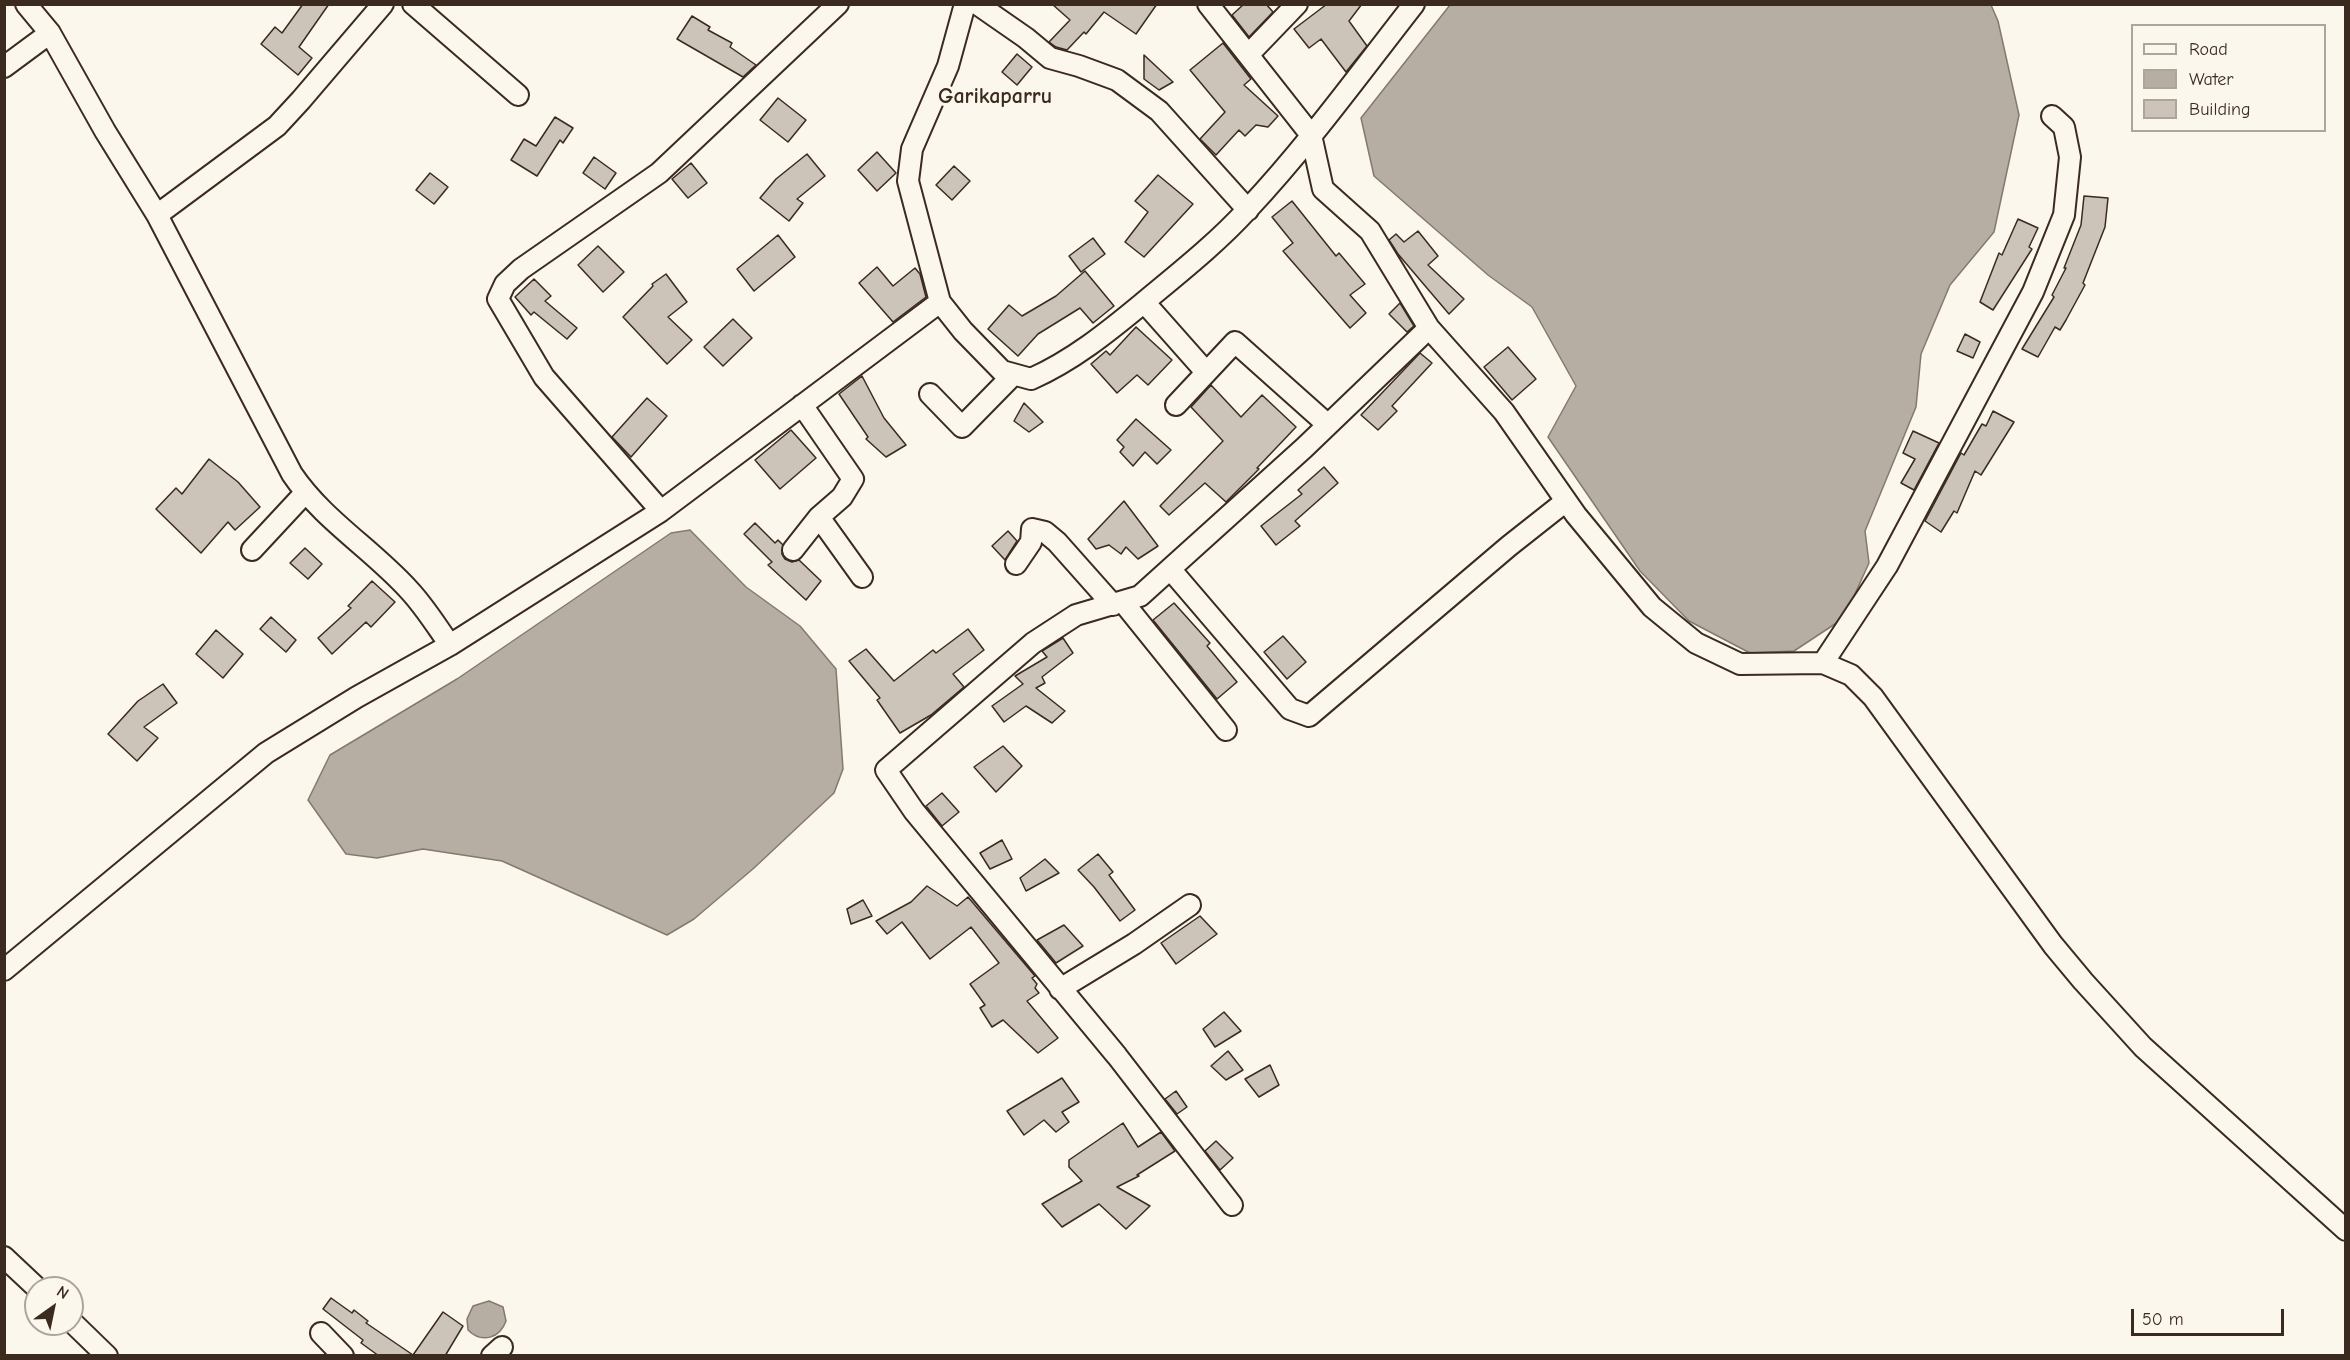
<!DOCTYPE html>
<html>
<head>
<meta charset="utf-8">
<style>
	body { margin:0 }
	#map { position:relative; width:2350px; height:1360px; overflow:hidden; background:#fbf7ec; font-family:"Comic Neue",sans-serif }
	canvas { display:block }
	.frame { position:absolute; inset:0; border:6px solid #3b2a1e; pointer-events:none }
	.legend { position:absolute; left:2131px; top:24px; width:195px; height:108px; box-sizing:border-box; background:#fbf7ec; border:2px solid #aea59a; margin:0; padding:8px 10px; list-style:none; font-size:18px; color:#3b2a1e }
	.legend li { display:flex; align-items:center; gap:12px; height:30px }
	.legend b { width:30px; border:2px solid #aea59a }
	.north { position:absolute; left:24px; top:1276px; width:60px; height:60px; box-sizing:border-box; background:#fbf7ec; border:2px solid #aea59a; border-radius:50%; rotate:33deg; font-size:16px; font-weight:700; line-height:24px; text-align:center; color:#3b2a1e }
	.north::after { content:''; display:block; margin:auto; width:21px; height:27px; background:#3b2a1e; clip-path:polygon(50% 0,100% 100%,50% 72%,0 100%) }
	.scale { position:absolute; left:2131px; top:1309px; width:153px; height:27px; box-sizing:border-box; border:3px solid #3b2a1e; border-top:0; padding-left:8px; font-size:18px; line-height:21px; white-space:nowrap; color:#3b2a1e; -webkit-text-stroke:4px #fbf7ec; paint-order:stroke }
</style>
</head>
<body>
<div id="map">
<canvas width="2350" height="1360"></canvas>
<div class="frame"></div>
<ul class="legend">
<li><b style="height:8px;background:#fbf7ec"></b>Road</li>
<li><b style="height:16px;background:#b6aea2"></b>Water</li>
<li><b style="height:16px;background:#ccc4b9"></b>Building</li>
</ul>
<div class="north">N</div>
<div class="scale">50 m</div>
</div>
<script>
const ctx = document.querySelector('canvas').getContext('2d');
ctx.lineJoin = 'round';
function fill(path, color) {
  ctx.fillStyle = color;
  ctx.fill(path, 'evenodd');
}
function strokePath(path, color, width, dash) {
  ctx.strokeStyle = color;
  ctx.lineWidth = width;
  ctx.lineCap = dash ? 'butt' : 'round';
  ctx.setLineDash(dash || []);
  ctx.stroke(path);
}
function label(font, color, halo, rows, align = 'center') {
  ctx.font = font + ' "Comic Neue",sans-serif';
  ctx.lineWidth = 6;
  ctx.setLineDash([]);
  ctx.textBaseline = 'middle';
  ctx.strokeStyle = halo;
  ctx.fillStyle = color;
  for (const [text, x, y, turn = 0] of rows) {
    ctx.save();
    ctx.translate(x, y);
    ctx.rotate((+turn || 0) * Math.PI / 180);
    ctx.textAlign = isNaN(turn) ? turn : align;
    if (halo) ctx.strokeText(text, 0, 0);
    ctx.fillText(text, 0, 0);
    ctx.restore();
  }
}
const water = new Path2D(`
	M 1450,5 L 1991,5 L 1998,21 L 2019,115 L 1994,232 L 1950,285 L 1921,354 L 1916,407 L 1865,531 L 1869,563 L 1844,618 L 1794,651 L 1750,653 L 1689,621 L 1640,571 L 1548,437 L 1576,386 L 1532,307 L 1488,275 L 1374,176 L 1361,118 Z
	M 690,530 L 746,587 L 800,626 L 836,669 L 843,769 L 834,793 L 754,868 L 694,919 L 667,935 L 502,861 L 423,849 L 377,858 L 346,854 L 308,800 L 330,755 L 457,679 L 671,533 Z
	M 489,1301 L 503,1307 L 506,1321 C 500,1338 482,1344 468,1330 L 467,1319 L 473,1306 Z`);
fill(water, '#b6aea2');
strokePath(water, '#85796d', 1.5);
const building = new Path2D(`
	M 303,4 L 329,4 L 299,47 L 312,58 L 298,75 L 261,44 L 275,27 L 282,33 Z
	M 1052,4 L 1157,4 L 1136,34 L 1104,12 L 1086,34 L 1084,32 L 1067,50 L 1056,47 L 1049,42 L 1070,20 Z
	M 1244,4 L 1266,4 L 1273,12 L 1249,37 L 1232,15 Z
	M 1327,4 L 1362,4 L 1349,21 L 1367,46 L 1346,72 L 1321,39 L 1309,48 L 1294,29 Z
	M 692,16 L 710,27 L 708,30 L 732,43 L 730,47 L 756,65 L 743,77 L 677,39 Z
	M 1223,43 L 1251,79 L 1244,85 L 1278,116 L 1268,127 L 1256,125 L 1245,136 L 1239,130 L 1216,155 L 1200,139 L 1225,112 L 1190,70 Z
	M 1017,54 L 1032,67 L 1017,85 L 1002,72 Z
	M 1144,55 L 1173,82 L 1159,90 L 1144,79 Z
	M 778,98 L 806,120 L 788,142 L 760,120 Z
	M 555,117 L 573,128 L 563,143 L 560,140 L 537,176 L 511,160 L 524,139 L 536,146 Z
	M 877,152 L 896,173 L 877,191 L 858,170 Z
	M 807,154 L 825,176 L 797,199 L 803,203 L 789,221 L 760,198 L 776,179 Z
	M 594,157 L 616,173 L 605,189 L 583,173 Z
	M 691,163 L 707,183 L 688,198 L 672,179 Z
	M 954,166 L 970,181 L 952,200 L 936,185 Z
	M 430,173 L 448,187 L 434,204 L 416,190 Z
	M 1158,175 L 1193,204 L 1144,257 L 1125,242 L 1148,212 L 1135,201 Z
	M 2084,196 L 2108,198 L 2105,227 L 2083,283 L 2085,285 L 2066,320 L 2060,330 L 2055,327 L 2038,357 L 2022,349 L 2054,297 L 2052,295 L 2066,268 L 2064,268 L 2081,225 Z
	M 1292,201 L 1336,256 L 1339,253 L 1365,284 L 1350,295 L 1366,313 L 1350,328 L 1283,251 L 1293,243 L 1272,217 Z
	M 2018,219 L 2038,228 L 2029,247 L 2032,249 L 1993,310 L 1980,302 L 1999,253 L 2002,255 Z
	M 1418,231 L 1438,256 L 1428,265 L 1464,299 L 1449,314 L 1398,254 L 1389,240 L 1396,234 L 1404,242 Z
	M 778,235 L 795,257 L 754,291 L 737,269 Z
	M 1093,238 L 1105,254 L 1081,272 L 1069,256 Z
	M 598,246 L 624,272 L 603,292 L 578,265 Z
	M 877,267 L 893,286 L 915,268 L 920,274 L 926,297 L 893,322 L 859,283 Z
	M 1085,271 L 1114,306 L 1093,323 L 1080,308 L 1038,334 L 1018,356 L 988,329 L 1009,305 L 1022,316 L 1056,296 Z
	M 666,274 L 687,302 L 668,317 L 692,340 L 667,364 L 623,317 L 653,286 L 652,284 Z
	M 534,279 L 551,296 L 545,301 L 577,328 L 567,339 L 534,312 L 531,315 L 515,297 Z
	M 1400,303 L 1414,326 L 1407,332 L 1389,314 Z
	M 733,319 L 752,338 L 723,366 L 704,347 Z
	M 1136,327 L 1172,360 L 1148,385 L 1137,375 L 1117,393 L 1091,364 L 1106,351 L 1110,355 Z
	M 1965,334 L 1980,342 L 1973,358 L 1957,351 Z
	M 1508,347 L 1536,379 L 1512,400 L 1484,367 Z
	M 1420,353 L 1432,363 L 1392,406 L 1397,411 L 1378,430 L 1361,415 Z
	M 862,376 L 884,418 L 906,445 L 886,457 L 866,439 L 868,437 L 839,394 Z
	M 1211,385 L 1241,417 L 1262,395 L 1296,427 L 1257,468 L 1259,469 L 1226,502 L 1205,483 L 1169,515 L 1160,506 L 1223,441 L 1191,407 Z
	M 647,398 L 667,416 L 631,457 L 612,437 Z
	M 1024,403 L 1043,422 L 1029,432 L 1014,421 Z
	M 1993,411 L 2014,422 L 1981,475 L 1975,471 L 1957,513 L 1954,511 L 1941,532 L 1925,521 L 1961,453 L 1964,455 L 1982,424 L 1986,426 Z
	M 1136,419 L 1171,450 L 1157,464 L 1145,452 L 1133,466 L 1120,452 L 1124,447 L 1117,440 Z
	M 791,430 L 816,458 L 780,489 L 755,460 Z
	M 1913,431 L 1939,443 L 1914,490 L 1901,483 L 1915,459 L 1903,453 Z
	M 209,459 L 238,482 L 260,507 L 235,530 L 228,522 L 201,553 L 156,509 L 176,488 L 182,494 Z
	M 1324,467 L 1338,483 L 1295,521 L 1300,526 L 1276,545 L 1261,526 L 1302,494 L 1298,490 Z
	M 1124,501 L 1158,546 L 1138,559 L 1126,547 L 1121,554 L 1109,545 L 1096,549 L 1088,539 Z
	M 755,523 L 775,543 L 778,540 L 783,545 L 782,554 L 785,559 L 792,562 L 799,560 L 821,581 L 806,600 L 768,565 L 772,562 L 744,534 Z
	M 1008,531 L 1017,541 L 1005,560 L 992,546 Z
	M 305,548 L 322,564 L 308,579 L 290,563 Z
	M 372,581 L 395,602 L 371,627 L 366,622 L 332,654 L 318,638 L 351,608 L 348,606 Z
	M 1174,603 L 1210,643 L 1207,646 L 1237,682 L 1217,699 L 1153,620 Z
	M 271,617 L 296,640 L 286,652 L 260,629 Z
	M 968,629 L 984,650 L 953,674 L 964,687 L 931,715 L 900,733 L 877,700 L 880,698 L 849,661 L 866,649 L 894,681 L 933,650 L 936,653 Z
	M 216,630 L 243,654 L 223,678 L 196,654 Z
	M 1283,636 L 1306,662 L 1287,679 L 1264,652 Z
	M 1063,638 L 1073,653 L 1042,677 L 1045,683 L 1036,688 L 1065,711 L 1052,723 L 1026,706 L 1004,722 L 992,706 L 1023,684 L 1015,676 L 1047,657 L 1042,651 Z
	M 163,684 L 177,703 L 144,727 L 158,738 L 137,761 L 108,734 L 138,701 Z
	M 1003,746 L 1022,766 L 996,792 L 974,767 Z
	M 942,793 L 959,812 L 942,826 L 926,806 Z
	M 1002,840 L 1012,859 L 990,869 L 980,853 Z
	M 1098,854 L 1113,872 L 1109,875 L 1135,910 L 1120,921 L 1094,887 L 1078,870 Z
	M 1045,859 L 1059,873 L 1026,891 L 1020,878 Z
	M 927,886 L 957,906 L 968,897 L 1035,976 L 1032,978 L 1037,984 L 1035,988 L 1039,993 L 1027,1001 L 1058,1038 L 1038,1053 L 1003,1020 L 992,1027 L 980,1008 L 985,1005 L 970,984 L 999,963 L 971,927 L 930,959 L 902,922 L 887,934 L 876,921 L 911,902 Z
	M 863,900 L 872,916 L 851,924 L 847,909 Z
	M 1200,916 L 1217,934 L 1176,964 L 1161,943 Z
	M 1064,925 L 1083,946 L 1056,963 L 1037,940 Z
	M 1224,1012 L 1241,1031 L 1215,1047 L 1203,1029 Z
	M 1228,1051 L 1243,1070 L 1226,1080 L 1211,1066 Z
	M 1270,1065 L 1279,1085 L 1259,1097 L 1245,1079 Z
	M 1062,1078 L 1079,1102 L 1062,1112 L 1069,1122 L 1056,1132 L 1044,1120 L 1024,1135 L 1007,1111 Z
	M 1176,1091 L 1187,1107 L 1177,1114 L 1165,1099 Z
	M 1123,1123 L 1138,1147 L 1161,1132 L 1175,1151 L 1137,1175 L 1139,1176 L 1117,1187 L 1150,1206 L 1126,1229 L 1099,1204 L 1062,1227 L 1042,1204 L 1082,1181 L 1069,1167 L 1069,1160 Z
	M 1216,1141 L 1233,1158 L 1220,1170 L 1205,1151 Z
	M 331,1298 L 352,1313 L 354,1310 L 368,1321 L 366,1323 L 413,1355 L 443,1312 L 463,1326 L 445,1356 L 379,1356 L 361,1343 L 363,1340 L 323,1309 Z`);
fill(building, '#ccc4b9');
strokePath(building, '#3b2a1e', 1.5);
const minor = new Path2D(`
	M 26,4 L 50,33 L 105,131 L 157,215 L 292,474 C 323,520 372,549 409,590 C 425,607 437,627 450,645
	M 413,4 L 518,95
	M 965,4 L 948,66 L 912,149 L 908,181 L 940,302 L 963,331 L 1002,371 L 1031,379 C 1072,361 1108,332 1143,303 C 1179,273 1216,244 1248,209 C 1308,145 1360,73 1414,4
	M 977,4 L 1026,38 L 1050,58 L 1079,66 L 1117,80 L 1159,111 L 1248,210
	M 1208,4 L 1311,135 L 1323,189 L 1370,231 L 1429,328 L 1504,412 L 1576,515 L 1652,607 L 1696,643 L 1740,664 L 1823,663 L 1851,675 L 1873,697 L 2053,945 L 2083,981 L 2143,1047 L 2346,1230
	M 1248,55 L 1297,4
	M 4,67 L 50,33
	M 157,215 L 277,126 L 301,100 L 383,4
	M 1144,302 L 1206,372
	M 930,394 L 962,427 L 1013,375
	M 1176,405 L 1235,342 L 1328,425
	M 661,511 L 544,377 L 498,299 L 505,284 L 521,269 L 659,173 L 838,4
	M 819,517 L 862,577
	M 252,550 L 305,493
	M 793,550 L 819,517 L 842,497 L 853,479 L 802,405
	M 1016,564 L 1031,542 L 1032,529 L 1045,532 L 1057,542 L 1113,605
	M 1171,570 L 1290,709 L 1309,716 L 1509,546 L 1566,501
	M 1123,602 L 1226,730
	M 1823,663 L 1887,566 L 2033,292 L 2064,215 L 2070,157 L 2064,127 L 2052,116
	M 4,970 L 266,753 L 357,697 L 450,645 L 661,511 L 940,302
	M 1060,989 L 1134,944 L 1190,905
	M 1232,1205 L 1117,1056 L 914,811 L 886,770 L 1033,643 L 1076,615 L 1140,596 L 1304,448 L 1429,328
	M 4,1257 L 37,1288
	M 72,1322 L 107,1356
	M 321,1333 L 343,1356
	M 492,1356 L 502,1347`);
strokePath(minor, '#3b2a1e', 24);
strokePath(minor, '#fbf7ec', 20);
label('bold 22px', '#3b2a1e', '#fbf7ec', [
	["Garikaparru",995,97]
]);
</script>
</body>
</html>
